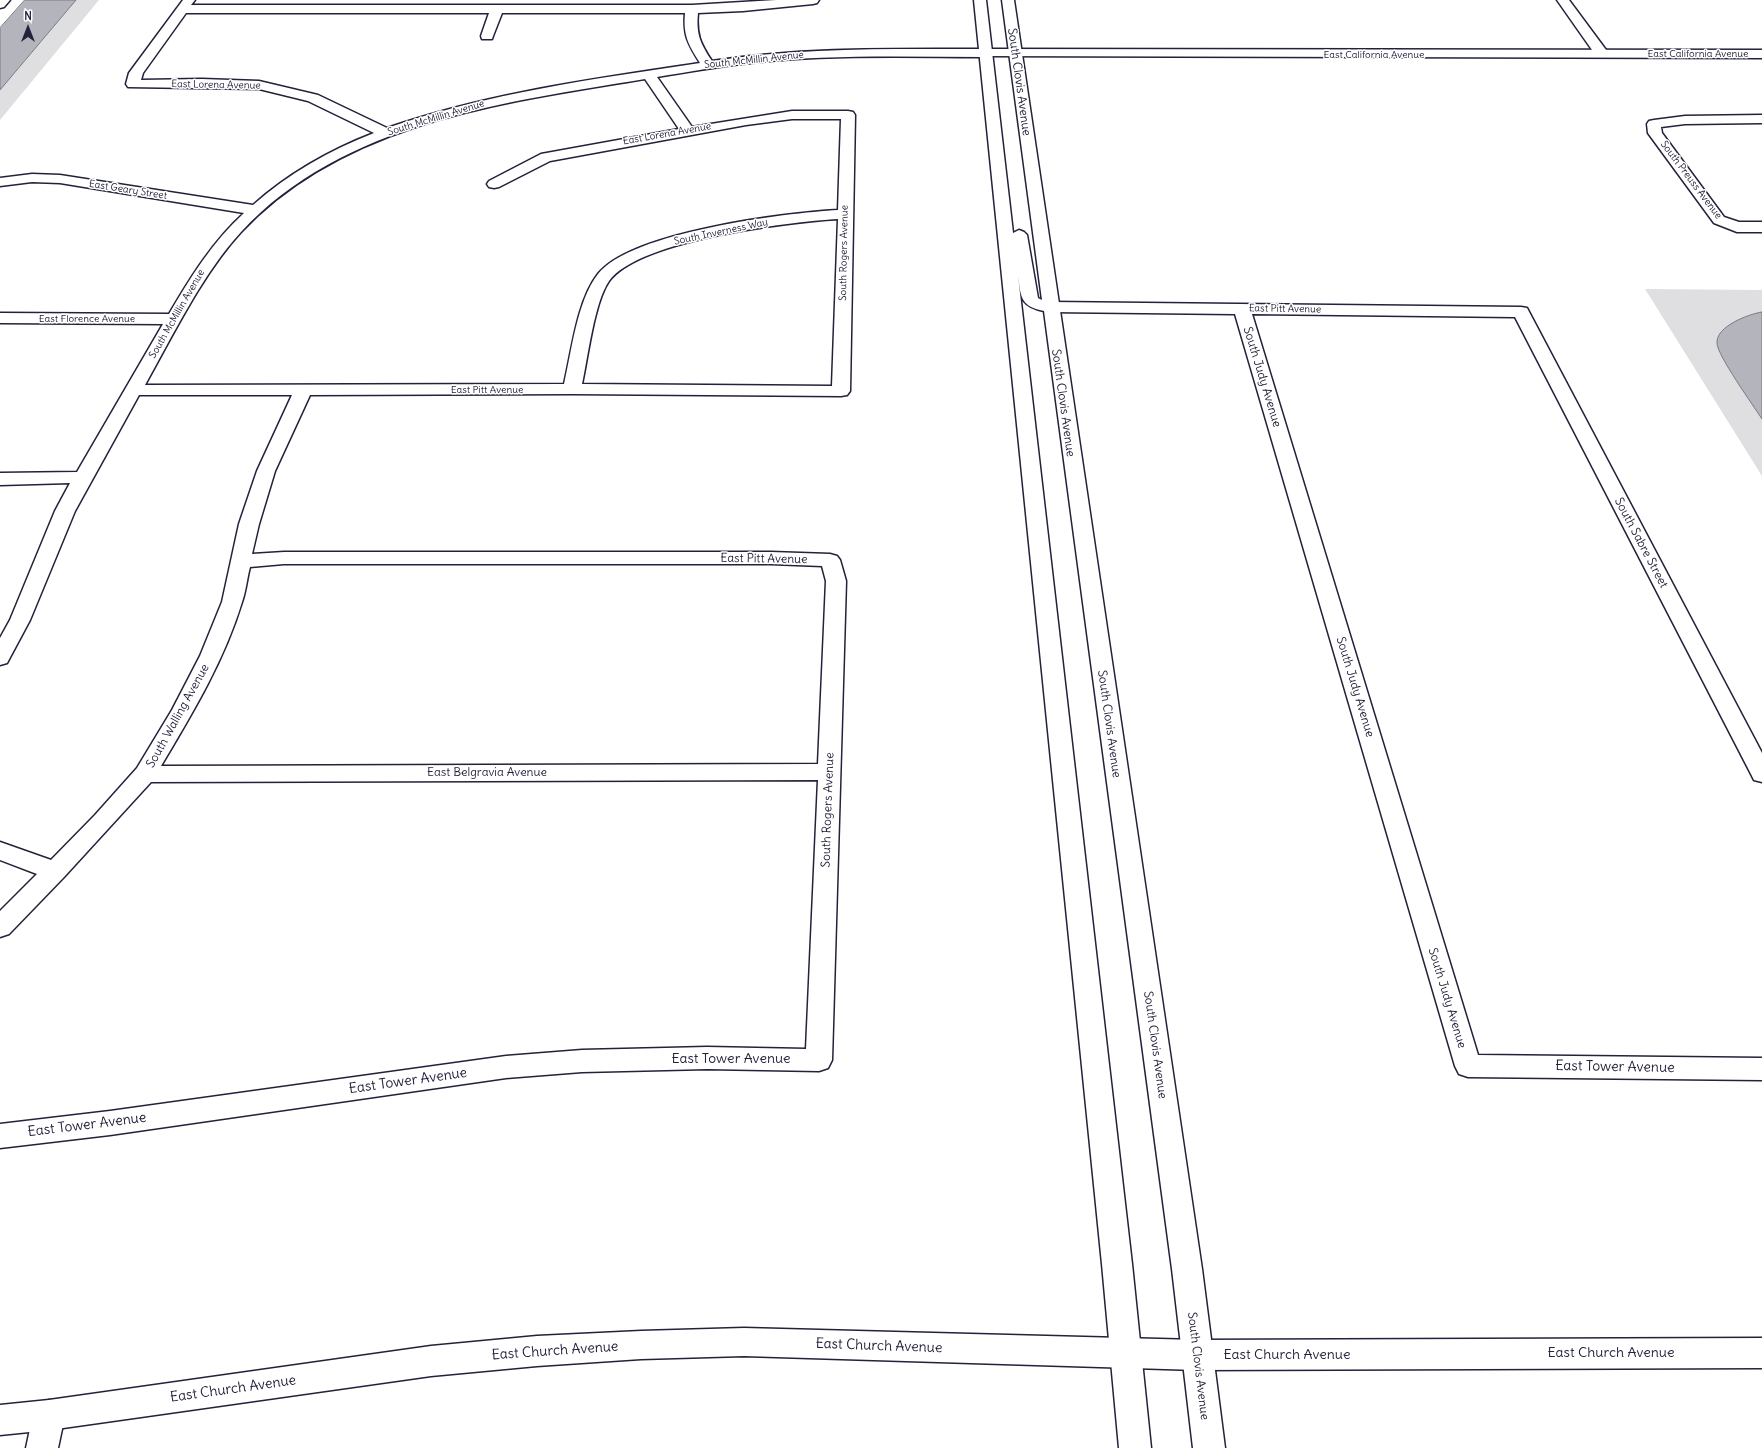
<!DOCTYPE html>
<html>
<head>
<meta charset="utf-8">
<style>
	body { margin:0 }
	#map { position:relative; width:1762px; height:1448px; overflow:hidden; background:#fff; font-family:Delius,sans-serif }
	canvas { display:block }
	.north { position:absolute; left:8px; top:8px; width:40px; height:40px; -webkit-text-stroke:3px #fff; paint-order:stroke; rotate:0deg; font-size:11px; font-weight:700; line-height:16px; text-align:center; color:#22223b }
	.north::after { content:''; display:block; margin:auto; width:14px; height:18px; background:#22223b; clip-path:polygon(50% 0,100% 100%,50% 72%,0 100%) }
</style>
</head>
<body>
<div id="map">
<canvas width="1762" height="1448"></canvas>
<div class="north">N</div>
</div>
<script>
const ctx = document.querySelector('canvas').getContext('2d');
ctx.lineJoin = 'round';
function fill(path, color) {
  ctx.fillStyle = color;
  ctx.fill(path, 'evenodd');
}
function strokePath(path, color, width, dash) {
  ctx.strokeStyle = color;
  ctx.lineWidth = width;
  ctx.lineCap = dash ? 'butt' : 'round';
  ctx.setLineDash(dash || []);
  ctx.stroke(path);
}
function label(font, color, halo, rows, align = 'center') {
  ctx.font = font + ' Delius,sans-serif';
  ctx.lineWidth = 3;
  ctx.setLineDash([]);
  ctx.textBaseline = 'middle';
  ctx.strokeStyle = halo;
  ctx.fillStyle = color;
  for (const [text, x, y, turn = 0] of rows) {
    ctx.save();
    ctx.translate(x, y);
    ctx.rotate((+turn || 0) * Math.PI / 180);
    ctx.textAlign = isNaN(turn) ? turn : align;
    if (halo) ctx.strokeText(text, 0, 0);
    ctx.fillText(text, 0, 0);
    ctx.restore();
  }
}
fill(new Path2D(`
	M 76,0 L 99,0 L 0,120 L 0,90 Z
	M 1645,289 L 1762,290 L 1762,476 Z`), '#dfdfe2');
const water = new Path2D(`
	M 25,0 L 76,0 L 0,90 L 0,28 Z
	M 1762,312 L 1762,419 C 1753,405 1717,355 1717,343 C 1716,326 1749,314 1762,312 Z`);
fill(water, '#b4b4bc');
strokePath(water, '#7a7a88', 1);
const minor = new Path2D(`
	M 0,0 L 10,0 L 4,7 L 0,8 Z
	M 183,0 L 195,0 L 191,5 L 692,5 L 776,0 L 819,0 L 817,3 L 813,4 L 743,11 L 698,13 C 696,34 700,43 712,61 C 803,47 894,49 986,49 L 991,50 L 993,53 L 991,56 L 986,57 C 908,57 829,54 751,63 C 720,66 688,72 657,77 L 692,127 L 792,111 L 848,111 L 853,112 L 855,115 L 850,391 L 847,395 L 841,396 L 572,394 L 310,395 L 275,471 L 259,524 L 252,554 L 284,552 L 771,552 L 830,554 L 837,556 L 840,560 L 846,581 L 832,1060 L 828,1068 L 819,1071 L 707,1069 L 582,1072 L 506,1078 L 110,1135 L 0,1148 L 0,1124 L 110,1111 L 506,1056 L 582,1050 L 707,1047 L 806,1049 L 818,780 L 151,782 L 64,877 L 9,934 L 0,937 L 0,911 L 37,874 L 0,860 L 0,842 L 51,860 L 95,815 L 137,768 L 172,710 L 200,656 L 222,602 L 239,524 L 257,471 L 292,395 L 139,395 L 75,511 L 30,620 L 7,663 L 0,665 L 0,638 L 10,620 L 55,511 L 70,483 L 0,485 L 0,473 L 77,472 L 163,324 L 0,323 L 0,313 L 169,314 C 190,278 213,241 244,213 L 60,183 L 32,182 L 0,186 L 0,178 L 32,174 L 60,175 L 253,205 C 288,174 330,150 374,133 L 308,101 L 259,89 L 128,87 L 126,84 L 129,73 ZM 186,13 L 489,13 L 481,36 L 482,39 L 492,39 L 493,36 L 502,13 L 685,13 C 683,35 688,44 700,63 C 594,79 488,93 387,128 L 318,95 L 259,81 L 202,79 L 141,80 L 143,73 ZM 645,79 L 679,129 L 541,154 L 489,181 L 487,184 L 489,187 L 494,188 L 499,187 L 550,161 L 746,125 L 792,119 L 841,119 L 838,210 C 785,213 631,232 598,274 C 577,301 572,350 564,384 L 145,385 C 173,335 203,273 241,232 C 343,122 505,102 645,79 ZM 838,219 L 832,386 L 582,384 C 588,357 594,303 609,281 C 639,240 788,222 838,219 ZM 284,564 L 771,564 L 822,566 L 826,581 L 818,764 L 161,766 C 192,714 224,661 242,602 C 246,591 247,578 250,567 Z
	M 1557,0 L 1569,0 L 1609,54 L 1607,57 L 1597,57 Z
	M 1762,115 L 1762,123 L 1685,124 L 1661,127 L 1662,133 L 1724,217 L 1739,222 L 1762,222 L 1762,232 L 1737,232 L 1714,223 L 1648,133 L 1647,124 L 1649,121 L 1654,120 L 1685,116 Z
	M 1050,302 L 1521,307 L 1527,308 L 1762,753 L 1762,782 L 1754,780 L 1751,774 L 1515,317 L 1252,314 L 1478,1055 L 1762,1058 L 1762,1080 L 1468,1077 L 1459,1074 L 1455,1066 L 1235,314 L 1050,312 L 1044,310 L 1042,307 L 1044,304 Z
	M 49,1400 L 60,1404 L 65,1415 L 58,1448 L 26,1448 L 33,1415 L 38,1404 Z`);
const tertiary = new Path2D(`
	M 986,49 L 1762,50 L 1762,58 L 981,56 L 979,53 L 981,50 Z
	M 744,1328 L 1197,1340 L 1762,1338 L 1762,1368 L 1197,1370 L 744,1356 L 641,1359 L 537,1366 L 431,1376 L 49,1430 L 0,1435 L 0,1405 L 49,1400 L 431,1346 L 537,1336 L 641,1331 Z`);
const primary = new Path2D(`
	M 974,0 L 986,0 L 1013,233 L 1019,230 L 1024,232 L 1027,235 L 1038,298 L 1042,300 L 1002,0 L 1014,0 L 1202,1269 L 1225,1448 L 1193,1448 L 1172,1269 L 1044,311 C 1020,306 1021,297 1018,276 L 1132,1264 L 1151,1448 L 1119,1448 L 1102,1264 Z`);
strokePath(minor, '#22223b', 3);
strokePath(tertiary, '#22223b', 3);
strokePath(primary, '#22223b', 3);
fill(minor, '#fff');
fill(tertiary, '#fff');
fill(primary, '#fff');
label('10px', '#22223b', '#fff', [
	["East California Avenue",1698,54],
	["East California Avenue",1374,55],
	["South McMillin Avenue",754,60,-6],
	["East Lorena Avenue",216,85,1],
	["South McMillin Avenue",436,118,-17],
	["East Lorena Avenue",667,134,-10],
	["South Preuss Avenue",1691,180,53],
	["East Geary Street",128,190,9],
	["South Inverness Way",721,232,-12],
	["South Rogers Avenue",844,253,-89],
	["East Pitt Avenue",1285,309,1],
	["South McMillin Avenue",177,314,-60],
	["East Florence Avenue",87,319],
	["East Pitt Avenue",487,390]
]);
label('12px', '#22223b', '#fff', [
	["South Clovis Avenue",1019,82,82],
	["South Judy Avenue",1262,377,73],
	["South Clovis Avenue",1063,403,82],
	["South Sabre Street",1641,543,62],
	["East Pitt Avenue",764,559,1],
	["South Judy Avenue",1355,687,73],
	["South Walling Avenue",178,716,-61],
	["South Clovis Avenue",1109,724,82],
	["East Belgravia Avenue",487,773],
	["South Rogers Avenue",828,810,-88],
	["South Judy Avenue",1447,998,73],
	["South Clovis Avenue",1155,1045,82],
	["South Clovis Avenue",1198,1366,83]
]);
label('14px', '#22223b', '#fff', [
	["East Tower Avenue",731,1059],
	["East Tower Avenue",1615,1067,1],
	["East Tower Avenue",408,1081,-8],
	["East Tower Avenue",87,1125,-7],
	["East Church Avenue",879,1346,2],
	["East Church Avenue",555,1351,-4],
	["East Church Avenue",1611,1353],
	["East Church Avenue",1287,1355],
	["East Church Avenue",233,1389,-8]
]);
</script>
</body>
</html>
